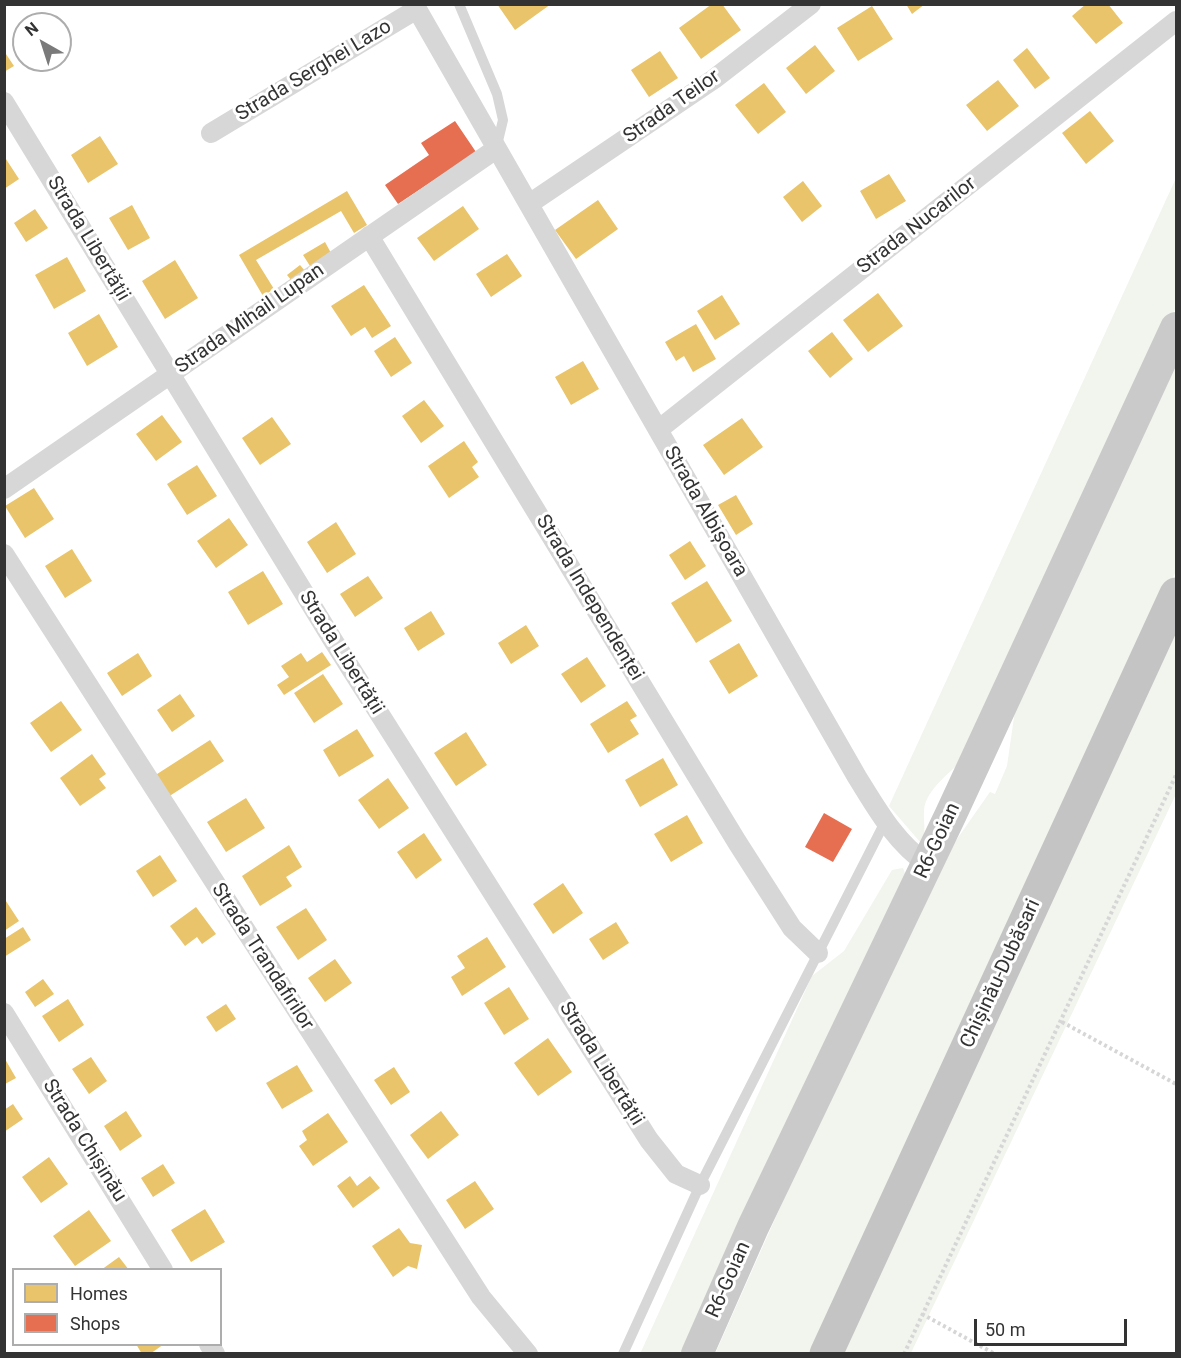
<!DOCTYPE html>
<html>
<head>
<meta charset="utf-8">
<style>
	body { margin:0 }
	#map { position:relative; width:1181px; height:1358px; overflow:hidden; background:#fff; font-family:Roboto,sans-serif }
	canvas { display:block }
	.frame { position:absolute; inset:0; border:6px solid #333; pointer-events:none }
	.legend { position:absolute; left:12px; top:1268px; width:210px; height:78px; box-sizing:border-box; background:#fff; border:2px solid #adadad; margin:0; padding:8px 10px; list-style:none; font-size:18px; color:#333 }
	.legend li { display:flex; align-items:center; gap:12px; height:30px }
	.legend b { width:30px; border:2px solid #adadad }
	.north { position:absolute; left:12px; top:12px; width:60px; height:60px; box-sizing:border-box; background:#fff; border:2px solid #adadad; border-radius:50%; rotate:321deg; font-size:16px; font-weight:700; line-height:24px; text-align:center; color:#333 }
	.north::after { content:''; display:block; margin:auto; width:21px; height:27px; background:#7a7a7a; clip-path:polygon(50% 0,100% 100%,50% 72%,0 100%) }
	.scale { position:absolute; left:974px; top:1319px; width:153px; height:27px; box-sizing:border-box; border:3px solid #333; border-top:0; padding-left:8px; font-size:18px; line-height:21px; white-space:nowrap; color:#333; -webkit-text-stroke:4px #fff; paint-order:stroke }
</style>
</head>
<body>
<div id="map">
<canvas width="1181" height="1358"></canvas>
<div class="frame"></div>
<ul class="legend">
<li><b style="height:16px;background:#e9c46a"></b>Homes</li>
<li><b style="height:16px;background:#e76f51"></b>Shops</li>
</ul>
<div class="north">N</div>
<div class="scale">50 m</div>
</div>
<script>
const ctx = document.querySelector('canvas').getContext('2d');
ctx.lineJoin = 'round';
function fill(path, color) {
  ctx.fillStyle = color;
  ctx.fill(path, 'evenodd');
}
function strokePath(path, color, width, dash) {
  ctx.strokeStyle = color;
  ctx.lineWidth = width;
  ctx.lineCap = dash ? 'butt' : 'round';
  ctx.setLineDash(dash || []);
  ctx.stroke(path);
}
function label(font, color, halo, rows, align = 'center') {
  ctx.font = font + ' Roboto,sans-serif';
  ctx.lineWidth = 6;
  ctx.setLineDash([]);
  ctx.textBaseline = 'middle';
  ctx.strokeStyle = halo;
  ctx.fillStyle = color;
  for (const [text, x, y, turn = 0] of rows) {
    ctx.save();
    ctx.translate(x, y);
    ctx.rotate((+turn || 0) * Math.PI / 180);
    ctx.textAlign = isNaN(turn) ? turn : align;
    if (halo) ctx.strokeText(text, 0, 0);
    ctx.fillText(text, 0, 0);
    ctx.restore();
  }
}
fill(new Path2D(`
	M 1176,178 L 1176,307 L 965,758 C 951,772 926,789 924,810 C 923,823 927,831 921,843 L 889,806 Z
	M 1176,346 L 1176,571 L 813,1353 L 715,1354 L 799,1165 L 950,849 L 990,792 L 995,794 L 1007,766 L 1017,697 Z
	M 1176,622 L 1176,794 L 911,1353 L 836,1354 Z
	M 903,868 L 907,879 L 690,1353 L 640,1354 L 812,976 L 844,951 L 892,870 Z`), '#f1f5ed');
fill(new Path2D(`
	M 497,4 L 551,4 L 515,30 Z
	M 712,4 L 722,4 L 741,30 L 701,59 L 679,28 Z
	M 906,4 L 925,4 L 912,14 Z
	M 1086,4 L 1108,4 L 1123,23 L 1096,44 L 1072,16 Z
	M 872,6 L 893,39 L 858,61 L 837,28 Z
	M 815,45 L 835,71 L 806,94 L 786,68 Z
	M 1027,48 L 1050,78 L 1035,89 L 1013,60 Z
	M 4,51 L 14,66 L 4,72 Z
	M 660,51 L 678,78 L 649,97 L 631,70 Z
	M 998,80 L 1019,106 L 987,131 L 966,105 Z
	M 764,83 L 786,112 L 758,134 L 735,105 Z
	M 1090,111 L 1114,141 L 1086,164 L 1062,133 Z
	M 100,136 L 118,164 L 88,183 L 71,155 Z
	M 4,156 L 19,179 L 4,189 Z
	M 889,174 L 906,201 L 876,219 L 860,191 Z
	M 803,181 L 822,206 L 802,222 L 783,197 Z
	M 347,191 L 367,225 L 354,233 L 341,211 L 256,260 L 274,289 L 263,296 L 239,255 Z
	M 598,200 L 618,229 L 576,259 L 555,230 Z
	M 132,205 L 150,238 L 128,250 L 109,218 Z
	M 463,206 L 479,229 L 434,261 L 417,238 Z
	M 35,209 L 48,228 L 26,242 L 14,223 Z
	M 325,242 L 331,253 L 310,266 L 303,255 Z
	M 507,254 L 522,276 L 491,297 L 476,274 Z
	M 67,257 L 86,291 L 54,309 L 35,275 Z
	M 175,260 L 198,298 L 165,319 L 142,281 Z
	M 300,265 L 305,271 L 292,281 L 287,275 Z
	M 364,285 L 391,326 L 372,338 L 365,327 L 351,336 L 331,306 Z
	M 878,293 L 903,326 L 868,352 L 843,320 Z
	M 722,295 L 740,324 L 715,340 L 697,311 Z
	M 99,314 L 118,347 L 87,366 L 68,333 Z
	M 696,324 L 716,359 L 693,372 L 684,356 L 676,361 L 665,342 Z
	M 832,332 L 853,359 L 830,378 L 808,351 Z
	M 395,337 L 412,363 L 391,377 L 374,351 Z
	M 583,361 L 599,389 L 571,405 L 555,377 Z
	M 424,400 L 444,426 L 421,443 L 402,416 Z
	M 162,415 L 182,442 L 156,461 L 136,434 Z
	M 272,417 L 291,444 L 260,465 L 242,438 Z
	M 742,418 L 763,447 L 724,475 L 703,445 Z
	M 464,441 L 478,462 L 472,467 L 479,477 L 449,498 L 428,466 Z
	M 197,465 L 217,496 L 187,515 L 167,484 Z
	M 34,488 L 54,519 L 25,538 L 5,506 Z
	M 736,495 L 753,524 L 736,535 L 718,505 Z
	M 229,518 L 248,545 L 216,568 L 197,541 Z
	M 336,522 L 356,554 L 327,573 L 307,542 Z
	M 690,541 L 706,566 L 685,580 L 669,555 Z
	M 72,549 L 92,581 L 65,598 L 45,566 Z
	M 263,571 L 283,604 L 248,625 L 228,592 Z
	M 368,576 L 383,598 L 355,617 L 340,594 Z
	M 707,581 L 732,621 L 696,643 L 671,603 Z
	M 431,611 L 445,634 L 418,651 L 404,628 Z
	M 526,625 L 539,646 L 511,664 L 498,643 Z
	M 739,643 L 758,676 L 729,694 L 709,661 Z
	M 322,652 L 331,665 L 284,695 L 277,685 L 289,677 L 281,666 L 301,653 L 307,662 Z
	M 138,653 L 152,676 L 122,696 L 107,673 Z
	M 587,657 L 606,686 L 581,703 L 561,674 Z
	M 323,674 L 343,704 L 314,723 L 294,693 Z
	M 180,694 L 195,716 L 172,732 L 157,710 Z
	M 61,701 L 82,730 L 51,752 L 30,723 Z
	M 627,701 L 637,716 L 630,720 L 639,734 L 608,753 L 590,724 Z
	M 357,729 L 374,756 L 339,777 L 323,750 Z
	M 466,732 L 487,765 L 456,786 L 434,753 Z
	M 210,740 L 224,761 L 168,797 L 154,776 Z
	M 92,754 L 106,774 L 99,779 L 106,788 L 80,806 L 60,778 Z
	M 663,758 L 678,785 L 640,807 L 625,780 Z
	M 388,778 L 409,808 L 379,829 L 358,800 Z
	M 246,798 L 265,828 L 226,852 L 207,822 Z
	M 687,815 L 703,843 L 671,862 L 654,834 Z
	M 424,833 L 442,860 L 416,879 L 397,852 Z
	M 289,845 L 302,867 L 286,877 L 292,886 L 260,906 L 242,876 Z
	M 160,855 L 177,881 L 153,897 L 136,871 Z
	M 563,883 L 583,913 L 553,934 L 533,904 Z
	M 4,898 L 19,921 L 4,931 Z
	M 196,907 L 216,934 L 202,944 L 197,937 L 185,946 L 170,926 Z
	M 306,908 L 327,940 L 298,960 L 276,927 Z
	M 616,922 L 629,943 L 603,960 L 589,939 Z
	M 23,927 L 31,940 L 4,957 L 4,939 Z
	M 487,937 L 506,967 L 462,996 L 451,977 L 465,968 L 457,956 Z
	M 335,959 L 352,983 L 325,1002 L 308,978 Z
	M 43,979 L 54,994 L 35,1007 L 25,992 Z
	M 509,987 L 529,1019 L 504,1035 L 484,1003 Z
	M 68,999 L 84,1025 L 59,1042 L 42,1016 Z
	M 226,1004 L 236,1019 L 216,1032 L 206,1017 Z
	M 548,1038 L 572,1072 L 538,1096 L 514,1063 Z
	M 91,1057 L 107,1081 L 89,1094 L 72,1069 Z
	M 5,1059 L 16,1078 L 5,1084 Z
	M 297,1065 L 313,1091 L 282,1109 L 266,1083 Z
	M 394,1067 L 410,1092 L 391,1105 L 374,1080 Z
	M 13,1104 L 23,1119 L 4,1132 L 4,1110 Z
	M 126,1111 L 142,1136 L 120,1151 L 104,1126 Z
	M 441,1111 L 459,1135 L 428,1159 L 410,1135 Z
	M 328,1113 L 348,1142 L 313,1166 L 299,1146 L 307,1140 L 302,1131 Z
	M 49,1157 L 68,1184 L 41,1203 L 22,1177 Z
	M 163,1164 L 175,1183 L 153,1197 L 141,1178 Z
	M 350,1176 L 357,1186 L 370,1176 L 380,1188 L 353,1208 L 337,1186 Z
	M 475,1181 L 494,1209 L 465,1229 L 446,1200 Z
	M 205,1209 L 225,1242 L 191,1262 L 171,1230 Z
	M 89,1210 L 111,1241 L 75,1266 L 53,1236 Z
	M 399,1228 L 410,1243 L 422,1245 L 417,1269 L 408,1266 L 393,1277 L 372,1246 Z
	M 119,1257 L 129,1270 L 101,1270 Z
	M 136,1344 L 164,1344 L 150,1354 L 142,1354 Z`), '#e9c46a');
fill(new Path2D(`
	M 455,121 L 476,152 L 398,204 L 385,185 L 429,155 L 421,143 Z
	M 824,813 L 852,829 L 833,862 L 805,847 Z`), '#e76f51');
strokePath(new Path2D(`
	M 1062,1022 L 1176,1084
	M 922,1314 L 995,1354
	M 904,1354 L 1176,775`), '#d6d6d6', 4, [3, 3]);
strokePath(new Path2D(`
	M 459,4 L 497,94 L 503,120 L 497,145
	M 623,1354 L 700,1185 L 885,822`), '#d7d7d7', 10);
strokePath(new Path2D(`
	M 414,4 L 857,777 C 877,809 895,842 927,864
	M 4,102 L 334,642 L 649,1140 L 676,1174 L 700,1185
	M 211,133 L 417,9
	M 529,204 L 714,79 L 811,4
	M 369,236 L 737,842 L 792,928 L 818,953
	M 658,430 L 1176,21
	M 4,489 L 496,149
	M 4,554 L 481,1297 L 528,1354
	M 4,1013 L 163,1270
	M 209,1344 L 215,1354`), '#d7d7d7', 20);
strokePath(new Path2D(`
	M 697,1354 L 753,1227 L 951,814 L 1176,328`), '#cacaca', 32);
strokePath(new Path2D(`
	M 826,1354 L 1176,594`), '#c4c4c4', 33);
label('20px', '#333', '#fff', [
	["Strada Serghei Lazo",314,71,-31],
	["Strada Teilor",672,107,-35],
	["Strada Nucarilor",917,226,-38],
	["Strada Libertății",88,239,59],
	["Strada Mihail Lupan",250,319,-35],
	["Strada Albișoara",705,512,60],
	["Strada Independenței",589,598,59],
	["Strada Libertății",341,653,58],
	["R6-Goian",938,841,-65],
	["Strada Trandafirilor",262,957,57],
	["Chișinău-Dubăsari",1001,974,-65],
	["Strada Libertății",601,1064,58],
	["Strada Chișinău",84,1141,58],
	["R6-Goian",729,1280,-66]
]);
</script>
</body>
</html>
